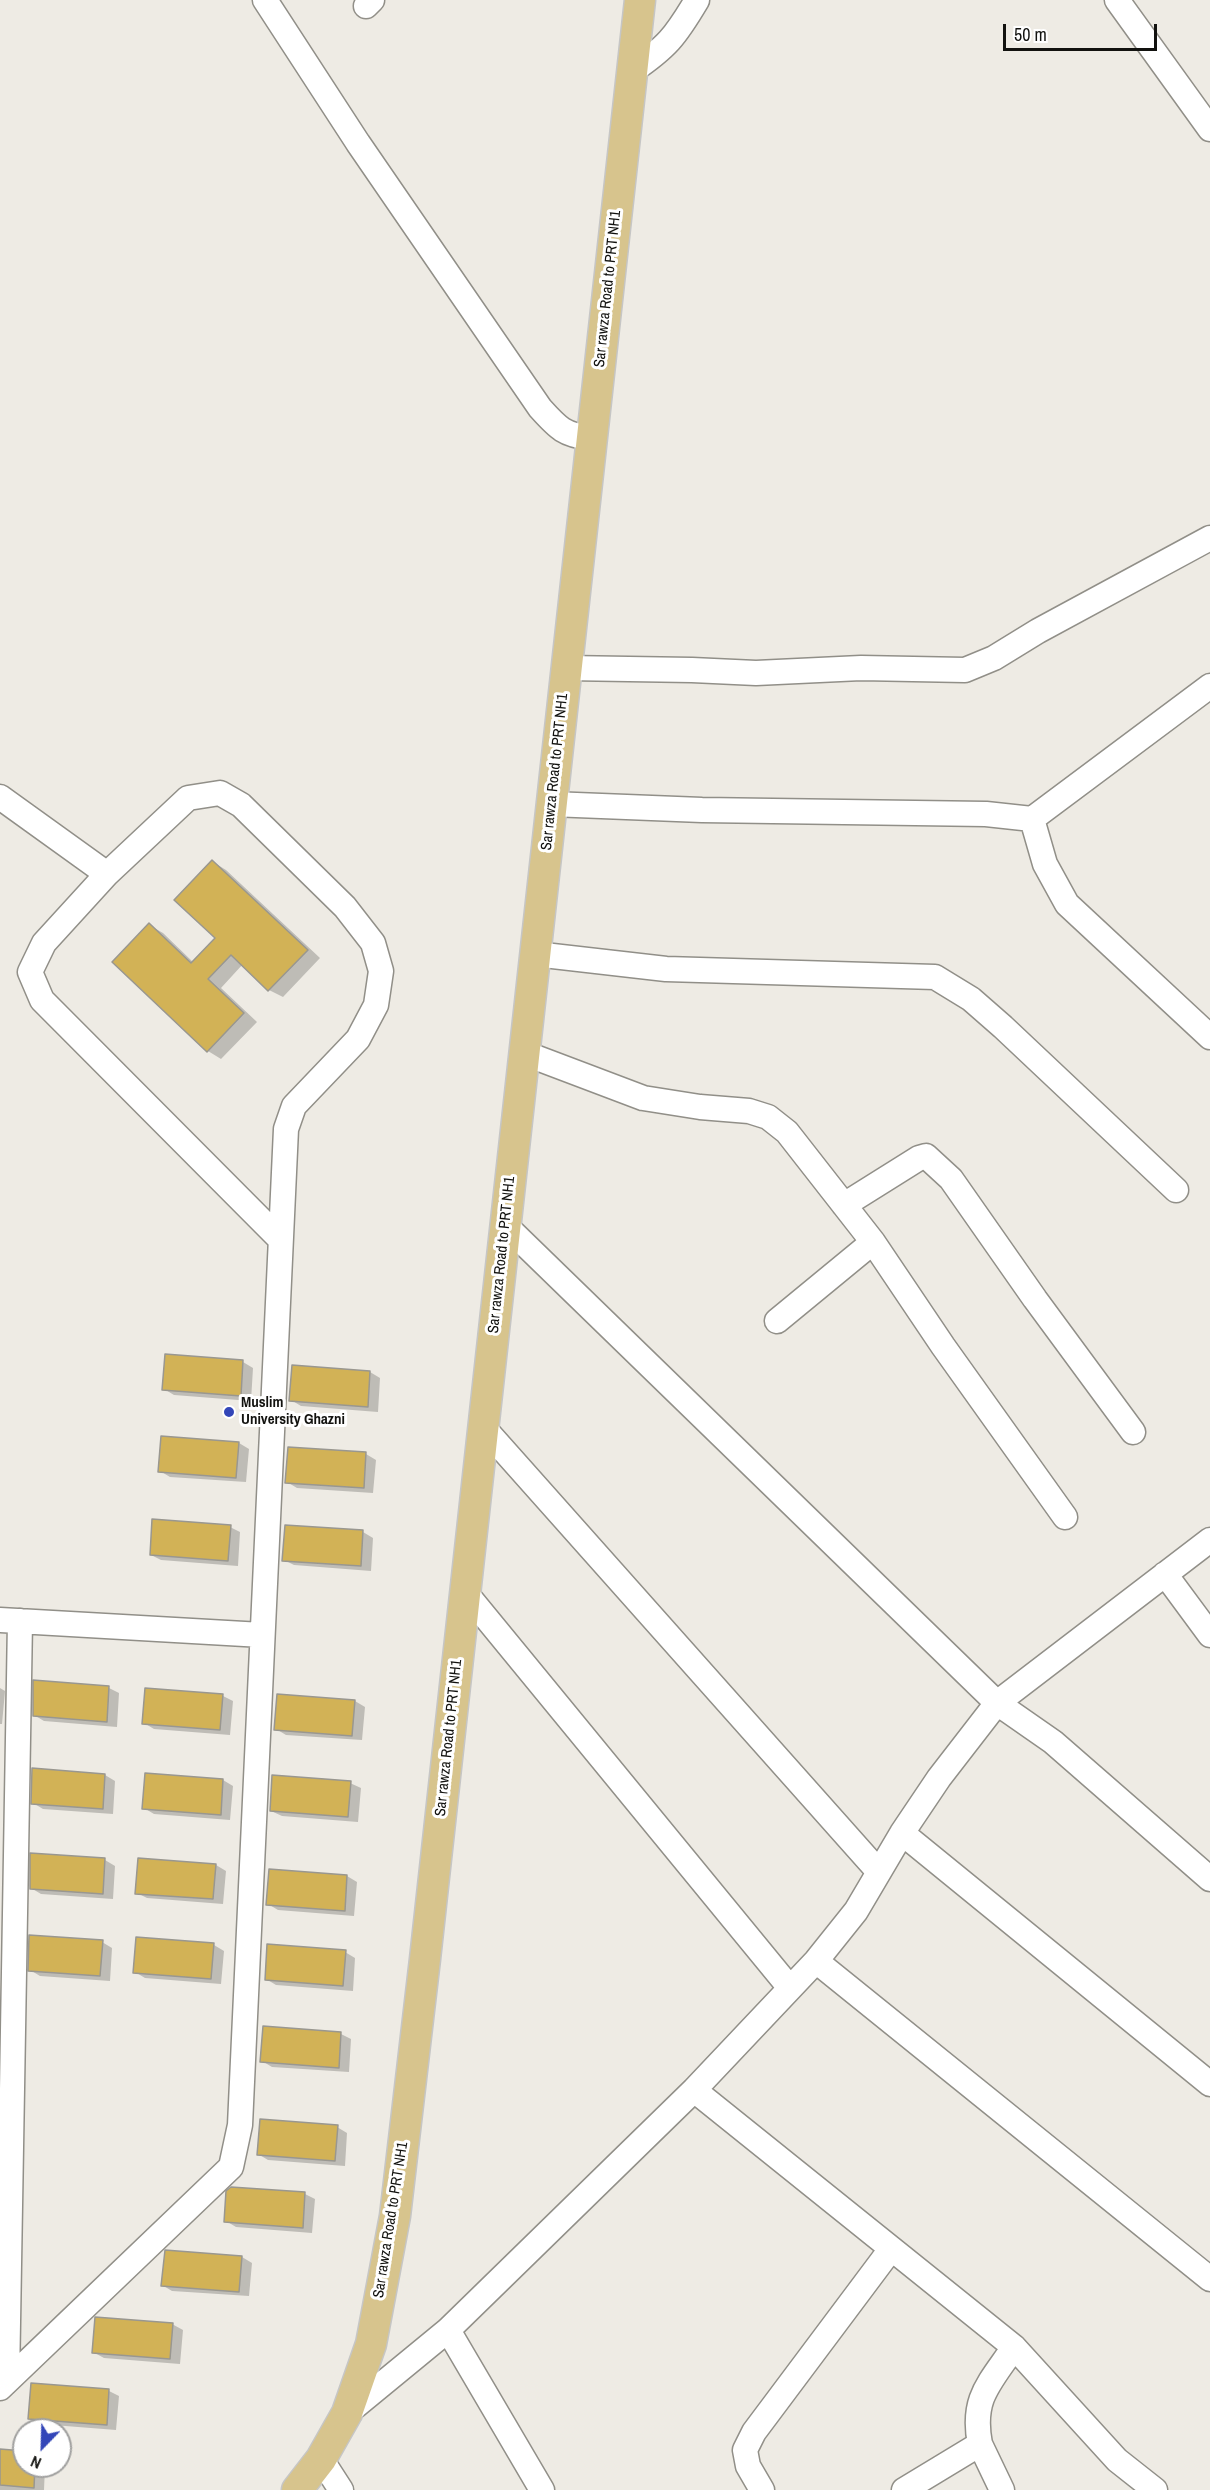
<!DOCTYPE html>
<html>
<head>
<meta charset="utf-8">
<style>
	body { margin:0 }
	#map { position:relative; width:1210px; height:2490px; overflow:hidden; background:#eeebe4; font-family:"Archivo Narrow",sans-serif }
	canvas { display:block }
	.north { position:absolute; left:12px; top:2418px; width:60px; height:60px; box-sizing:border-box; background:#fff; border:2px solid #a0a09f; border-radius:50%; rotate:203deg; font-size:16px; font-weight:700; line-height:24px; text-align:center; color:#12120f }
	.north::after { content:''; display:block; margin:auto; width:21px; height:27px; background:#3346b8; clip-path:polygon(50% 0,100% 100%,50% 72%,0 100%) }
	.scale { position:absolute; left:1003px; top:24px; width:154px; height:27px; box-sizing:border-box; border:3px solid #12120f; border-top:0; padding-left:8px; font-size:18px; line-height:21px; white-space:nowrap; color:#12120f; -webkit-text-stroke:4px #fff; paint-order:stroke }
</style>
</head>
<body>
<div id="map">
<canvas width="1210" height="2490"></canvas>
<div class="north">N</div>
<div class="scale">50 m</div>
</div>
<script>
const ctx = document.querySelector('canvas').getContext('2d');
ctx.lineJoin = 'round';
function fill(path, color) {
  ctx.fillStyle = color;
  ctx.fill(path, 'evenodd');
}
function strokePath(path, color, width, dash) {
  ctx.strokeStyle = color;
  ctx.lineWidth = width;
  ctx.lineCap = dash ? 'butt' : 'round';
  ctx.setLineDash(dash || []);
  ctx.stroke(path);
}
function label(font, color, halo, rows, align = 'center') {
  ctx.font = font + ' "Archivo Narrow",sans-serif';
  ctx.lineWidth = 6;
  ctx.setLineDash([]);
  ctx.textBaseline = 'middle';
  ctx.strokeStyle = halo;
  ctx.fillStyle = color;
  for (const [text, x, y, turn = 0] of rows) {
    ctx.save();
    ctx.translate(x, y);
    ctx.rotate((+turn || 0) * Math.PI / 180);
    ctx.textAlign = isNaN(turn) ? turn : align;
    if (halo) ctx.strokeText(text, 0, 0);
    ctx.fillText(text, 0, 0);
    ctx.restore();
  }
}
fill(new Path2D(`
	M 213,862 L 226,870 L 320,958 L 283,997 L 269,990 L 243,964 L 221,988 L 257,1022 L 221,1059 L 208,1051 L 149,925 L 163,933 L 194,963 L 217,938 Z
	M 166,1356 L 243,1362 L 253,1368 L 251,1401 L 174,1395 L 164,1389 Z
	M 370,1372 L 380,1378 L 378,1412 L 301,1406 L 291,1400 Z
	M 239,1443 L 249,1449 L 246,1482 L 170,1477 L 160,1471 Z
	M 366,1454 L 376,1460 L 373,1493 L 297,1488 L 287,1482 Z
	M 230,1527 L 240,1532 L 238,1566 L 161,1560 L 151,1555 Z
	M 363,1532 L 373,1538 L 371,1571 L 294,1565 L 284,1560 Z
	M 0,1688 L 5,1691 L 2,1724 L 0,1724 Z
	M 109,1688 L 119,1693 L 117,1727 L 44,1721 L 34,1715 Z
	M 223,1696 L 233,1701 L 230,1735 L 154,1729 L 144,1723 Z
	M 355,1701 L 365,1707 L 362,1740 L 286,1735 L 276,1729 Z
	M 33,1770 L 105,1775 L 115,1781 L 113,1814 L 43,1809 L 33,1803 Z
	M 223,1780 L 233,1786 L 230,1820 L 154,1814 L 144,1808 Z
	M 350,1783 L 361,1788 L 358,1822 L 282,1816 L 271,1811 Z
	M 32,1854 L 105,1860 L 115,1866 L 113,1899 L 41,1894 L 31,1888 Z
	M 216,1865 L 226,1871 L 223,1904 L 147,1898 L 137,1893 Z
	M 347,1876 L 357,1882 L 354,1916 L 278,1910 L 268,1904 Z
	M 102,1942 L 112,1948 L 110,1981 L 40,1976 L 30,1970 Z
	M 214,1945 L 224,1951 L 221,1984 L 145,1978 L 135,1972 Z
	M 345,1952 L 355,1958 L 353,1991 L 276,1985 L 266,1979 Z
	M 341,2034 L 351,2039 L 349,2072 L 272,2067 L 262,2061 Z
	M 337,2127 L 347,2133 L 345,2166 L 268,2160 L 258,2154 Z
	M 305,2194 L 315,2199 L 312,2233 L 236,2227 L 226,2221 Z
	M 242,2257 L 252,2263 L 249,2296 L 172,2291 L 162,2285 Z
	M 172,2324 L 183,2330 L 180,2364 L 104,2358 L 93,2352 Z
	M 109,2391 L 119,2396 L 116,2430 L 40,2424 L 30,2418 Z
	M 0,2451 L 24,2453 L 24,2466 L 45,2466 L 44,2490 L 0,2490 Z`), '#0003');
const building = new Path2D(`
	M 212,860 L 308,950 L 268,991 L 231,955 L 208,979 L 244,1013 L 207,1052 L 112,962 L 149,923 L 191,963 L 215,938 L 174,900 Z
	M 165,1354 L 243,1360 L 241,1396 L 162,1390 Z
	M 292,1365 L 370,1371 L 368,1407 L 289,1401 Z
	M 161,1436 L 239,1442 L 236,1478 L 158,1472 Z
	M 288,1447 L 366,1452 L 364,1488 L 285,1483 Z
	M 152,1519 L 231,1525 L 228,1561 L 150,1555 Z
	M 285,1525 L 363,1530 L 361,1566 L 282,1561 Z
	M 33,1680 L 109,1686 L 107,1722 L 33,1716 Z
	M 145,1688 L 223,1694 L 220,1730 L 142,1724 Z
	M 277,1694 L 355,1700 L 352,1736 L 274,1730 Z
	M 32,1768 L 105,1774 L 103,1809 L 31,1804 Z
	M 145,1773 L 223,1779 L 221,1815 L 142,1809 Z
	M 272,1775 L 351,1781 L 348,1817 L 270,1811 Z
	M 30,1853 L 105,1858 L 103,1894 L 30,1889 Z
	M 138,1858 L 216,1864 L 213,1899 L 135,1894 Z
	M 269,1869 L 347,1875 L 345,1911 L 266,1905 Z
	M 29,1935 L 103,1940 L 100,1976 L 28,1971 Z
	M 136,1937 L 214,1943 L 211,1979 L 133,1973 Z
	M 267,1944 L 346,1950 L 343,1986 L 265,1980 Z
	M 263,2026 L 341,2032 L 339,2068 L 260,2062 Z
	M 260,2119 L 338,2125 L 335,2161 L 257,2155 Z
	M 231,2187 L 305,2192 L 303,2228 L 224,2222 L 226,2191 Z
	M 165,2250 L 242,2256 L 239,2292 L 161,2286 Z
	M 95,2317 L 173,2323 L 170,2359 L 92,2353 Z
	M 31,2383 L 109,2389 L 107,2425 L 28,2419 Z
	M 0,2449 L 24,2451 L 24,2466 L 35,2466 L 34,2488 L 0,2485 Z`);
fill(building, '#d2b256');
strokePath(building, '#999790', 1.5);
const minor = new Path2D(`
	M 265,0 L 358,143 L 540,408 C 558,428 564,435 591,438
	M 1117,0 L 1210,129
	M 366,6 L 372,0
	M 632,71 C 667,47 675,37 697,0
	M 566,668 L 692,670 L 756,673 L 861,668 L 965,670 L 994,658 L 1038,631 L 1210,538
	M 0,797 L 107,874 L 44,943 L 30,972 L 42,1000 L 280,1239
	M 551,804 L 702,810 L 986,814 L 1032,819 L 1045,864 L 1067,904 L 1210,1037
	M 1032,819 L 1210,686
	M 535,954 L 666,969 L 935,977 L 971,999 L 1003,1027 L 1176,1190
	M 524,1053 L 643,1098 L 700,1107 L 749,1111 L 768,1117 L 787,1132 L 873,1242 L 943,1346 L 1065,1517
	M 844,1205 L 919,1158 L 926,1156 L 951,1179 L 1035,1299 L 1133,1432
	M 505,1225 L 997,1703 L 1053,1742 L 1210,1879
	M 777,1321 L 873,1242
	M 483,1427 L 879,1872
	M 1165,1574 L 1210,1635
	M 465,1592 L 790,1988
	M 0,1620 L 262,1635
	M 902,1833 L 1210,2084
	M 816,1961 L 1210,2279
	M 694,2090 L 1014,2347 L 1117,2460 L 1155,2490
	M 448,2330 L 542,2490
	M 0,2380 L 7,2381 L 20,1621
	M 0,2388 L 231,2167 L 240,2125 L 286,1129 L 294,1106 L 358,1039 L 376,1005 L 381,971 L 373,943 L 345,907 L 241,805 L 220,793 L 188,798 L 107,874
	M 347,2413 L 448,2330 L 694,2090 L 816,1961 L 856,1911 L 902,1833 L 939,1778 L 997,1703 L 1210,1540
	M 980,2444 L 1002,2490
	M 321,2459 L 341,2490
	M 762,2490 L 748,2466 L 745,2450 L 754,2432 L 891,2249
	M 904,2490 L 980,2444 C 971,2398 990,2383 1014,2347`);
const major = new Path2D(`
	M 297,2490 L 321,2459 L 347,2413 L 371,2344 L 395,2216 L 425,1959 L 640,0`);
strokePath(minor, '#918f88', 27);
strokePath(major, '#c6c6c5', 33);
strokePath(minor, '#fff', 24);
strokePath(major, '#d7c48d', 30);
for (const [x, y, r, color] of [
	[229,1412,6,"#3346b8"]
]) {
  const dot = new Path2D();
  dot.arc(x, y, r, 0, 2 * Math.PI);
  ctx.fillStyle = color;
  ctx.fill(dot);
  strokePath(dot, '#fff', 2);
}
label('15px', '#12120f', '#fff', [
	["Sar rawza Road to PRT NH1",608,289,-84],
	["Sar rawza Road to PRT NH1",555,772,-84],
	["Sar rawza Road to PRT NH1",502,1255,-84],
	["Sar rawza Road to PRT NH1",449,1738,-84],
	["Sar rawza Road to PRT NH1",391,2220,-81]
]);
label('bold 15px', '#12120f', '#fff', [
	["Muslim",241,1403],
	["University Ghazni",241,1420]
], 'left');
</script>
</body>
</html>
